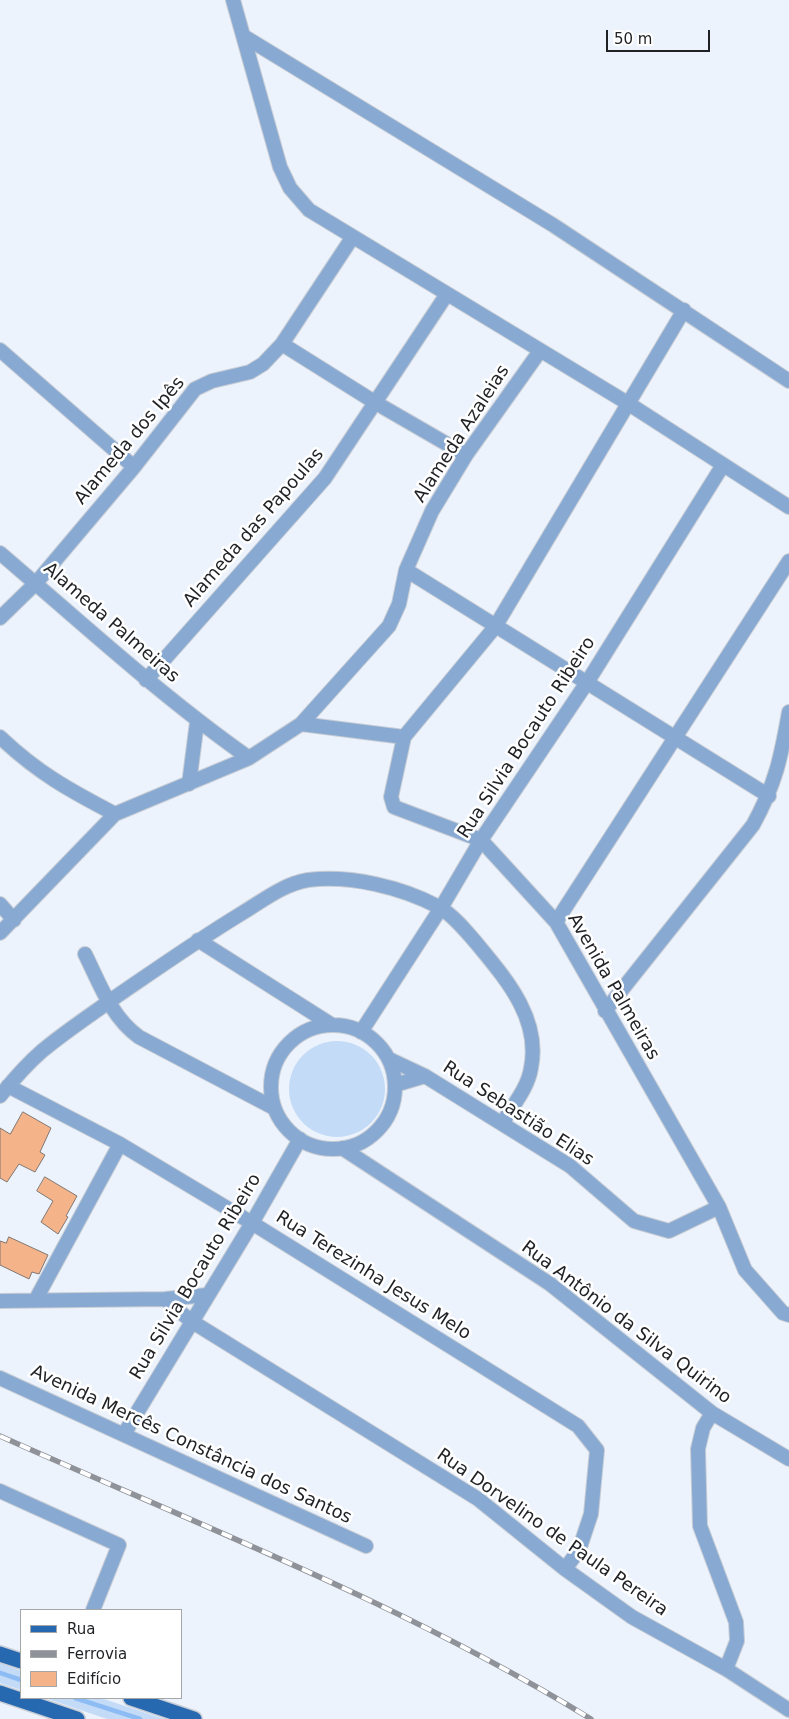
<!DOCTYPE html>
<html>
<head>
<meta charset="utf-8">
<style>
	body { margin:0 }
	#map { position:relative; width:789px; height:1719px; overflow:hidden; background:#edf3fc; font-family:"DejaVu Sans",sans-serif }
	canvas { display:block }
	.legend { position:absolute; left:20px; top:1609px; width:162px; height:90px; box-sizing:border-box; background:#fff; border:1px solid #a5a6a7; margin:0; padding:6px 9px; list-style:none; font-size:15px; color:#1f2124 }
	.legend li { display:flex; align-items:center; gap:10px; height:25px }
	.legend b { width:25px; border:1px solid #a5a6a7 }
	.scale { position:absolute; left:606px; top:30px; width:104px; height:22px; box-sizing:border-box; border:2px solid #1f2124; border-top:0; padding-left:6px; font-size:15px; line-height:18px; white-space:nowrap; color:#1f2124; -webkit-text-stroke:4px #fff; paint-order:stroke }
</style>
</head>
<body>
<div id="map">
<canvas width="789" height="1719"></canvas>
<ul class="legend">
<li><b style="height:6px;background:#2769b1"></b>Rua</li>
<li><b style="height:6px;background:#8f9399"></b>Ferrovia</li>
<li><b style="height:14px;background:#f5b38a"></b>Edifício</li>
</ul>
<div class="scale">50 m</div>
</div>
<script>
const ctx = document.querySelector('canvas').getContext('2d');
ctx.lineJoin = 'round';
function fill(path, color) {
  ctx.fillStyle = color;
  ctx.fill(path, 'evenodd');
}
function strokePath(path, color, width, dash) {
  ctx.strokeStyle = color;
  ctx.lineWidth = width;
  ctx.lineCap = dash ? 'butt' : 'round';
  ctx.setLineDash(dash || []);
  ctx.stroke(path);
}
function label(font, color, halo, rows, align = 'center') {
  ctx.font = font + ' "DejaVu Sans",sans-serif';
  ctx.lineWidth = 5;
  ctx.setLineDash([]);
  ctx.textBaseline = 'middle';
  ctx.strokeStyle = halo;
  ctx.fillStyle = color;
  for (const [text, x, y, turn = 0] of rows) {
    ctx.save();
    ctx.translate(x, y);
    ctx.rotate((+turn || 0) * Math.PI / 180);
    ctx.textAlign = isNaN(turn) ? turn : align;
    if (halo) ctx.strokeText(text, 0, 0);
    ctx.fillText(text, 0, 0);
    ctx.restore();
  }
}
fill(new Path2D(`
	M289 1089a48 48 0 1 1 96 0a48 48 0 1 1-96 0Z
	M 0,1663 L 21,1671 L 21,1690 L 0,1683 Z
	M 45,1698 L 101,1698 L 164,1719 L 107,1719 Z`), '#c4dbf7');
strokePath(new Path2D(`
	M 0,1673 L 21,1680
	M 75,1698 L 140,1719`), '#8dbcf4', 4.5);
const building = new Path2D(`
	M 23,1112 L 51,1128 L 40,1152 L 45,1155 L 35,1172 L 19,1164 L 7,1182 L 0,1178 L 0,1128 L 10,1134 Z
	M 45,1177 L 77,1196 L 66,1216 L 68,1217 L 58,1234 L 41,1222 L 53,1201 L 37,1191 Z
	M 9,1237 L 48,1255 L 39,1274 L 32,1272 L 29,1279 L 0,1265 L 0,1241 L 6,1243 Z`);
fill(building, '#f5b38a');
strokePath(building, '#807772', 1);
const minor = new Path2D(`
	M 233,0 L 280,167 L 290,188 L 309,210 L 629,404 L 789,507
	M 245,37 L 553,225 L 789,381
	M 282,344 L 376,403 L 466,455
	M 0,350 L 134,467
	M 0,553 C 82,623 161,696 249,758
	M 406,570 L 769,796
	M 0,618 L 36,583 L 134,467 L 195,389 L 212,381 L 250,372 L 263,364 L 282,344 L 352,238
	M 146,680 L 325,478 L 447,294
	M 301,724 L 404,737 L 391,797 L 394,807 L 481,840 L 556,922 L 719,1207 L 745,1270 L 783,1313 L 789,1315
	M 0,737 C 38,773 69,790 115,814 L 249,758 L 301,724 L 389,626 L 399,604 L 406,570 L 432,511 L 466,455 L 540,351
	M 404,737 L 495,627 L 684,310
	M 189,784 L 197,722
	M 0,904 L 14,920
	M 556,922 L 789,561
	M 0,933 L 115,814
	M 198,940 L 332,1025
	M 85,954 C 100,984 111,1017 139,1037 L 274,1108
	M 605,1011 L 753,825 C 776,783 781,757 789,712
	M271 1087a62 62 0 1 1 124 0a62 62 0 1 1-124 0Z
	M 361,1032 L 441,908 L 481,840 L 588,681 L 723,465
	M 389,1059 L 425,1076 L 570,1166 L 634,1221 L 669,1231 L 719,1207
	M 395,1085 L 425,1076
	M 8,1086 L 120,1144 L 252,1223 L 578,1426 L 597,1450 L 591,1514 L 579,1550 L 565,1569
	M 0,1096 C 13,1080 27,1064 42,1051 C 66,1031 92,1014 117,996 C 158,968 198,940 239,915 C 261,902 283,884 308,880 C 351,875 401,887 439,907 C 453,915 467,932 478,945 C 506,979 541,1019 531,1068 C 528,1088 513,1105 503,1122
	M 342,1148 L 550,1284 L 712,1413 L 789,1459
	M 36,1299 L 120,1144
	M 165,1299 L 191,1321 L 478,1499 L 565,1569 L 632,1617 L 726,1669 L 789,1710
	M 0,1301 L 165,1299 L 207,1295
	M 0,1378 L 366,1546
	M 712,1413 L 703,1428 L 698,1449 L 700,1526 L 736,1622 L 737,1641 L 726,1669
	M 124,1434 L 252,1223 L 300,1139
	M 0,1491 L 119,1545 L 93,1610`);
const major = new Path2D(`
	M 0,1654 L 21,1661
	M 0,1693 L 77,1719
	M 131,1698 L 194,1719`);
strokePath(minor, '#c8cdd5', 16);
strokePath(major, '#c8cdd5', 18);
strokePath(minor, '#88aad2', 14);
strokePath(major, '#2769b1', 15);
const rail = new Path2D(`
	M 0,1436 C 199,1525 405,1605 591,1719`);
strokePath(rail, '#8f9399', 5.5);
strokePath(rail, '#fff', 4, [11]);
label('18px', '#1f2124', '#fff', [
	["Alameda Azaleias",462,434,-57],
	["Alameda dos Ipês",130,441,-50],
	["Alameda das Papoulas",254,528,-49],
	["Alameda Palmeiras",111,623,41],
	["Rua Silvia Bocauto Ribeiro",527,738,-57],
	["Avenida Palmeiras",613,987,60],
	["Rua Sebastião Elias",518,1114,33],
	["Rua Terezinha Jesus Melo",373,1276,32],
	["Rua Silvia Bocauto Ribeiro",196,1277,-59],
	["Rua Antônio da Silva Quirino",626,1323,37],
	["Avenida Mercês Constância dos Santos",191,1445,25],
	["Rua Dorvelino de Paula Pereira",552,1533,35]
]);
</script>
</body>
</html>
